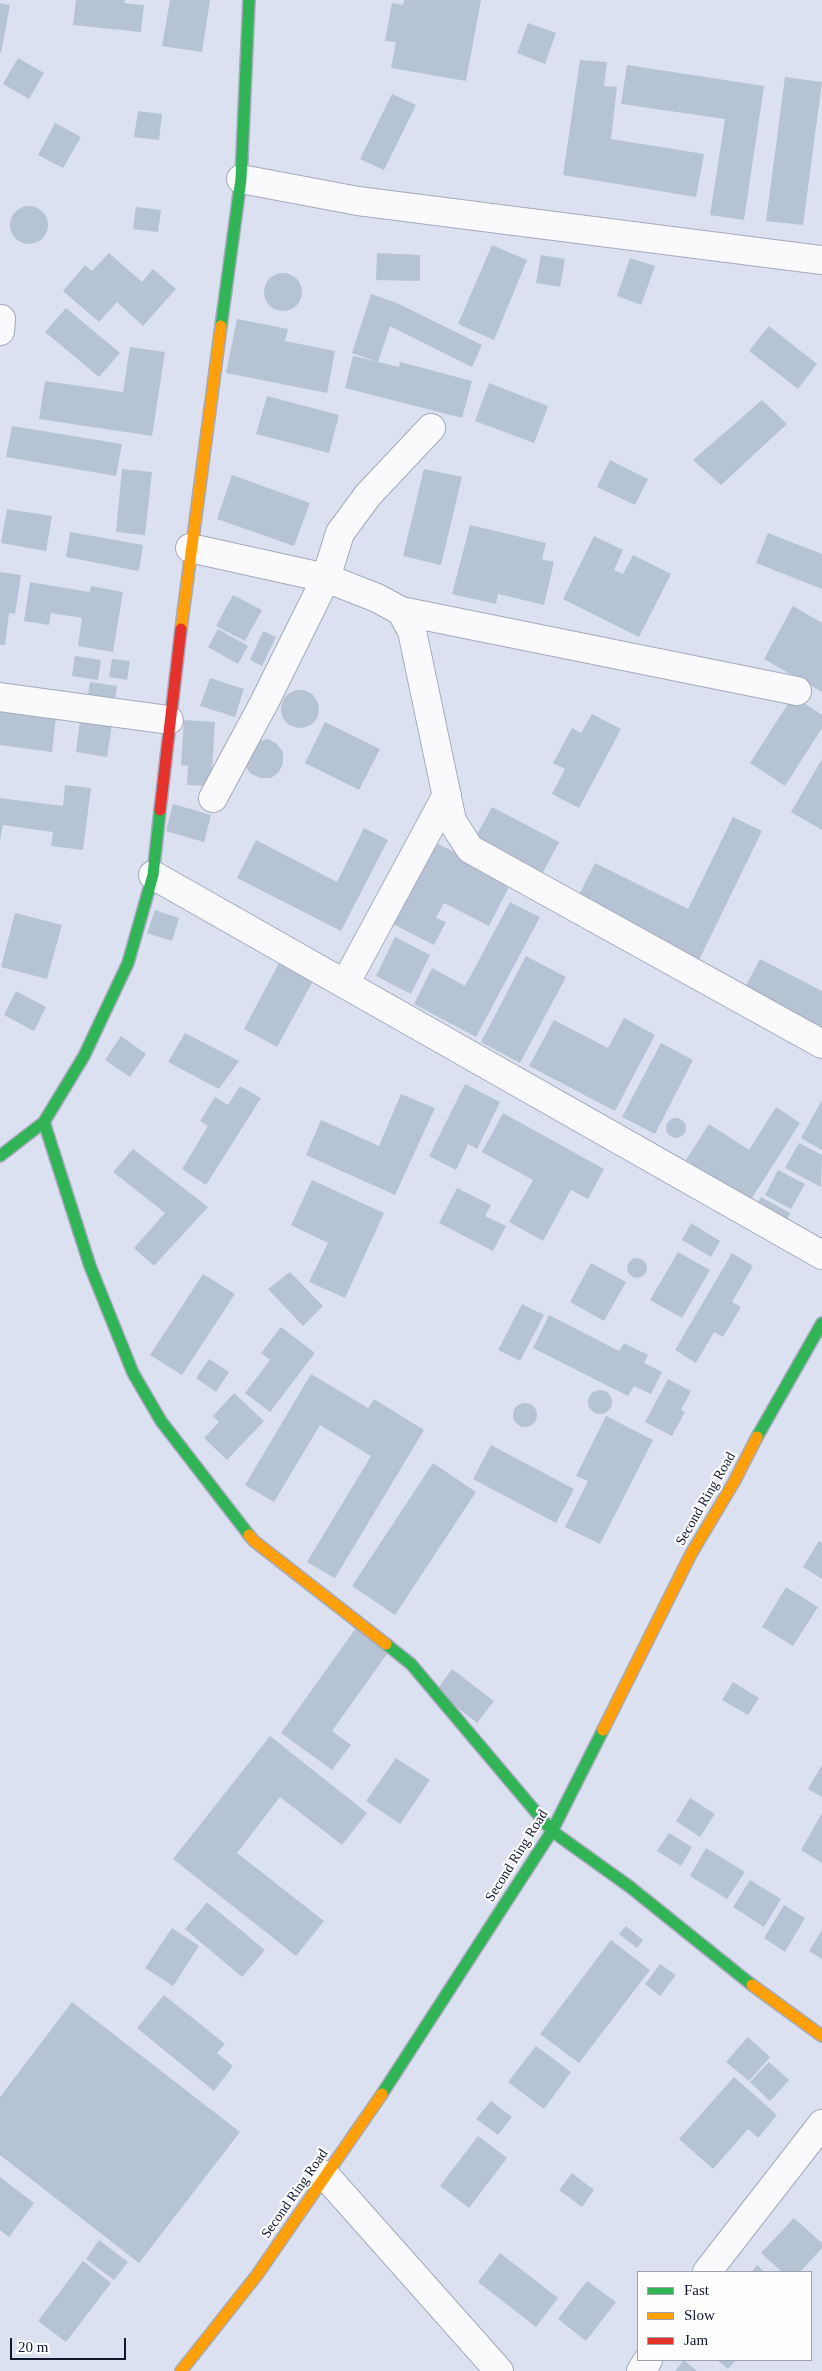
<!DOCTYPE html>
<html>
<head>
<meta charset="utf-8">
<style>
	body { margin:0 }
	#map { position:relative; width:822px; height:2371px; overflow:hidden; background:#dbe1f0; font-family:"Times New Roman",serif }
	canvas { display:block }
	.legend { position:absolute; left:637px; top:2271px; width:175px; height:90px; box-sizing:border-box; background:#fefefe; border:1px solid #9fa2ab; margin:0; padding:6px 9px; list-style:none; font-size:15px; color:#11172f }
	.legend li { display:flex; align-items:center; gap:10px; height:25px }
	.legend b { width:25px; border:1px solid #9fa2ab }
	.scale { position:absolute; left:10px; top:2338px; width:116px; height:22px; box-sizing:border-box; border:2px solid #11172f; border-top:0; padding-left:6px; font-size:15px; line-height:18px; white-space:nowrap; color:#11172f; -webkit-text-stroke:4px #fefefe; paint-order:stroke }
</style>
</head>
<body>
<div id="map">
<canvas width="822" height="2371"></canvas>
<ul class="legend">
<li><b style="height:6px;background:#30b455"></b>Fast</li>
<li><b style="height:6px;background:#ff9f0a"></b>Slow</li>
<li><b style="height:6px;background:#e5322d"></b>Jam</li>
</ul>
<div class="scale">20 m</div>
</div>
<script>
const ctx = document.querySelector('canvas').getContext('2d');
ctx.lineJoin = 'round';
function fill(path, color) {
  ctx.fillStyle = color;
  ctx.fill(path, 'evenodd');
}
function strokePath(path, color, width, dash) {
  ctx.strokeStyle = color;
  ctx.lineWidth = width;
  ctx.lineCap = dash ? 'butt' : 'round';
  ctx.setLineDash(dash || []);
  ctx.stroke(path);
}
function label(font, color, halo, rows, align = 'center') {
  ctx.font = font + ' "Times New Roman",serif';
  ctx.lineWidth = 4.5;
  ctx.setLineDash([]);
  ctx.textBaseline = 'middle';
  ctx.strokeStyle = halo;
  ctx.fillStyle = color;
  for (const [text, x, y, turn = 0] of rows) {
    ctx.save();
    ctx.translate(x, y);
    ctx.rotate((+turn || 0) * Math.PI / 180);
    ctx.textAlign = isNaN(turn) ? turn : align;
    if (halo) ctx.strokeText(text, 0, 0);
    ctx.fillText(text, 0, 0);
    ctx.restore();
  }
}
fill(new Path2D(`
	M 76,0 L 125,0 L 124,3 L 144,5 L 141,32 L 73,25 Z
	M 170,0 L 210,0 L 202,52 L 162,46 Z
	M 404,0 L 481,0 L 466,81 L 391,68 L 396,42 L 385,41 L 392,3 L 403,5 Z
	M 0,3 L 10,5 L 1,53 L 0,53 Z
	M 528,23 L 556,33 L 545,64 L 517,53 Z
	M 18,58 L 44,73 L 29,99 L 3,84 Z
	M 580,60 L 607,62 L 604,86 L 617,87 L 611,139 L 704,154 L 696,197 L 563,175 Z
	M 627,65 L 764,86 L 744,220 L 710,215 L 725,119 L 621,104 Z
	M 785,77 L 822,82 L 803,225 L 766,221 Z
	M 392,94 L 416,105 L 384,170 L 360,159 Z
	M 138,111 L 162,114 L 159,140 L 134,137 Z
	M 55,123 L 81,137 L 63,168 L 38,155 Z
	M10 225a19 19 0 1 1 38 0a19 19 0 1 1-38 0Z
	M 136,207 L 161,210 L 158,232 L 133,229 Z
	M 492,245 L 527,260 L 494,340 L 458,324 Z
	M 109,253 L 142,282 L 153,269 L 176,289 L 143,326 L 117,302 L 99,322 L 63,291 L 85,265 L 92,271 Z
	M 377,253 L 420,255 L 420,281 L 376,280 Z
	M 541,255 L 565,259 L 560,287 L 536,283 Z
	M 630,258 L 655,266 L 641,305 L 617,296 Z
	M264 292a19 19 0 1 1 38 0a19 19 0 1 1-38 0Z
	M 371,294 L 397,303 L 482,345 L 472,367 L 390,326 L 378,362 L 352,353 Z
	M 66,308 L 120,353 L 99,377 L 45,332 Z
	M 237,319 L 288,329 L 285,341 L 335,351 L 327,393 L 226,373 Z
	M 769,326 L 817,364 L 798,389 L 749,351 Z
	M 130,347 L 165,352 L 152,436 L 39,419 L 45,381 L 123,392 Z
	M 353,356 L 399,367 L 400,362 L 472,381 L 462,418 L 345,388 Z
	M 489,383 L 548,406 L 534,443 L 475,421 Z
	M 267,396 L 339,415 L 329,453 L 256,434 Z
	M 762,400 L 787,424 L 721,485 L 693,460 Z
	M 12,426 L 122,444 L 116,476 L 6,457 Z
	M 610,460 L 648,479 L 635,505 L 597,487 Z
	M 122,469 L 152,472 L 145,535 L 116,532 Z
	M 424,469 L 462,477 L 441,565 L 403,556 Z
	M 232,475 L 310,503 L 294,546 L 217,519 Z
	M 7,509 L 52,516 L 46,551 L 1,543 Z
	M 470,525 L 546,543 L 542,559 L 554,562 L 544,605 L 498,594 L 496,604 L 452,594 Z
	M 70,532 L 143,545 L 139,571 L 66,557 Z
	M 768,533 L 822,554 L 822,589 L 756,563 Z
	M 594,536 L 623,550 L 614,570 L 623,574 L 633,555 L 671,574 L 639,637 L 563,599 Z
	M 0,572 L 21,575 L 15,614 L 9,613 L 5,645 L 0,645 Z
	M 30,582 L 90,592 L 91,586 L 123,592 L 113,652 L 78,646 L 82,618 L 51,613 L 49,625 L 24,621 Z
	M 233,595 L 262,610 L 245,641 L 216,626 Z
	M 793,606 L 822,623 L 822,692 L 764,659 Z
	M 218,629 L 248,646 L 238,664 L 208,647 Z
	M 263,631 L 276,637 L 262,666 L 250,660 Z
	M 75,656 L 101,660 L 98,680 L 72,676 Z
	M 112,659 L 130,661 L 127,680 L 109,677 Z
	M 210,678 L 244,689 L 235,717 L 200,706 Z
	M 90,682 L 117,686 L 114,705 L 87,701 Z
	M281 709a19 19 0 1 1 38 0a19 19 0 1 1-38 0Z
	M 793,696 L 822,715 L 822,728 L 785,786 L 750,763 Z
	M 0,710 L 56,717 L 52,752 L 0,745 Z
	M 592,714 L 621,729 L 579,808 L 552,794 L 565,769 L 553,763 L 572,728 L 581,733 Z
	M 80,720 L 112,724 L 107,757 L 76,752 Z
	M 184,720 L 215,722 L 211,786 L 187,785 L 188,766 L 181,765 Z
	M 325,722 L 380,749 L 359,790 L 305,763 Z
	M 268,739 L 277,744 L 283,752 L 283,763 L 279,772 L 271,778 L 261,778 L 251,774 L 245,766 L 258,741 Z
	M 822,759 L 822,830 L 791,812 Z
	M 65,785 L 91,788 L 83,850 L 51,846 L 53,832 L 3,825 L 0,840 L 0,798 L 63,806 Z
	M 173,804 L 211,815 L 204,842 L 166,831 Z
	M 492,807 L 559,842 L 542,874 L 475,838 Z
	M 733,817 L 762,831 L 699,960 L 576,901 L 595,863 L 688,909 Z
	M 364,828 L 388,840 L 341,931 L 237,878 L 256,840 L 337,882 Z
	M 430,840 L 512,881 L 489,926 L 444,903 L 436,918 L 446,922 L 434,945 L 389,922 Z
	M 510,902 L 540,917 L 476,1037 L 414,1004 L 432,968 L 465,986 Z
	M 155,910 L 179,918 L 172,941 L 147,933 Z
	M 15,913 L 62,925 L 47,979 L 1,967 Z
	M 395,937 L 430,955 L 411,994 L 376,976 Z
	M 526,956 L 566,977 L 520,1063 L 481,1042 Z
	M 760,959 L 822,991 L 822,1033 L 743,991 Z
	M 279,963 L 313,981 L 277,1047 L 244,1029 Z
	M 16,991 L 46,1007 L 34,1031 L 4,1015 Z
	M 624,1018 L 655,1035 L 615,1111 L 529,1066 L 554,1020 L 608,1048 Z
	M 185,1033 L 239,1061 L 219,1089 L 168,1062 Z
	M 121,1036 L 146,1054 L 130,1077 L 105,1060 Z
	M 661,1043 L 693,1060 L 655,1134 L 622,1117 Z
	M 465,1084 L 500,1102 L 477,1149 L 468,1144 L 456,1170 L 429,1156 Z
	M 240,1086 L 261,1098 L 206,1185 L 182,1169 L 208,1126 L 200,1121 L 215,1097 L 228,1105 Z
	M 401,1094 L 435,1108 L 395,1195 L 306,1155 L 321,1120 L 379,1146 Z
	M 822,1100 L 822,1150 L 801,1138 Z
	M 776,1107 L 800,1123 L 750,1201 L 686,1160 L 709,1124 L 749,1150 Z
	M 503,1113 L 604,1169 L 588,1199 L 571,1190 L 543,1241 L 509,1222 L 533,1180 L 482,1152 Z
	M666 1128a10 10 0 1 1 20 0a10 10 0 1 1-20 0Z
	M 799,1143 L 822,1155 L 821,1187 L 785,1168 Z
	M 133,1149 L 208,1207 L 154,1266 L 134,1248 L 165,1213 L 113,1172 Z
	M 778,1170 L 805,1184 L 791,1209 L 765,1195 Z
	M 312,1180 L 384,1213 L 345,1298 L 309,1282 L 328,1243 L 291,1225 Z
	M 457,1188 L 491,1205 L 485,1216 L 506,1226 L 493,1251 L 439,1223 Z
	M 761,1197 L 790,1213 L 783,1228 L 753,1211 Z
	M 691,1223 L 720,1241 L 711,1257 L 682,1240 Z
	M 678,1252 L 710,1270 L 682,1318 L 650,1300 Z
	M 732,1253 L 753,1266 L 732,1302 L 741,1307 L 723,1337 L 714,1332 L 696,1363 L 675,1350 Z
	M627 1268a10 10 0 1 1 20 0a10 10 0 1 1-20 0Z
	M 591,1263 L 626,1282 L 604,1321 L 570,1302 Z
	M 290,1272 L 323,1306 L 303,1326 L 268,1289 Z
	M 203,1274 L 235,1294 L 182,1375 L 150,1355 Z
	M 522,1304 L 544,1315 L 520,1361 L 498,1350 Z
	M 549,1315 L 619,1351 L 624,1343 L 648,1355 L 644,1363 L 662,1372 L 651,1394 L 634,1386 L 628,1396 L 533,1348 Z
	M 281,1327 L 315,1353 L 270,1412 L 245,1393 L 270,1360 L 261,1353 Z
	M 209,1359 L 229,1372 L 216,1392 L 196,1378 Z
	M 311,1374 L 368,1408 L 374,1399 L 424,1430 L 335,1578 L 307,1562 L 371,1456 L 320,1425 L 274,1502 L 245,1485 Z
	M 668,1379 L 691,1391 L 681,1410 L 685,1412 L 672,1436 L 645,1422 Z
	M588 1402a12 12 0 1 1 24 0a12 12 0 1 1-24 0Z
	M 234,1393 L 264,1421 L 227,1460 L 204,1438 L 219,1422 L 213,1416 Z
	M513 1415a12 12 0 1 1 24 0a12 12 0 1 1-24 0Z
	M 606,1416 L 653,1440 L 600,1544 L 565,1527 L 588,1481 L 576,1476 Z
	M 491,1445 L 574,1489 L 556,1523 L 473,1479 Z
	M 433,1463 L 476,1492 L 395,1615 L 352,1586 Z
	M 819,1541 L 822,1543 L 822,1579 L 803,1567 Z
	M 786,1587 L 818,1607 L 793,1646 L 762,1627 Z
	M 356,1628 L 389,1651 L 332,1731 L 351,1745 L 332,1770 L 281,1733 Z
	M 452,1669 L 494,1701 L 477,1723 L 436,1691 Z
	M 733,1682 L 759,1698 L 748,1715 L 722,1700 Z
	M 270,1736 L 367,1813 L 342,1845 L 280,1797 L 237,1853 L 324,1921 L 296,1956 L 173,1859 Z
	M 396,1758 L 430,1780 L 400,1824 L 366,1801 Z
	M 822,1765 L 822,1797 L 808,1789 Z
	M 690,1798 L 715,1814 L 700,1837 L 676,1821 Z
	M 822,1813 L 822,1863 L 801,1850 Z
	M 669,1833 L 692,1847 L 681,1866 L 657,1851 Z
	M 706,1848 L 745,1872 L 727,1899 L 690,1876 Z
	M 750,1880 L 781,1899 L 764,1927 L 733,1907 Z
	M 207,1902 L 265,1950 L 242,1977 L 185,1929 Z
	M 784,1905 L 805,1918 L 785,1952 L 764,1938 Z
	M 626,1926 L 643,1940 L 637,1948 L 619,1934 Z
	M 172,1928 L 199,1946 L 173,1986 L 145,1968 Z
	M 822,1930 L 822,1959 L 809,1951 Z
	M 611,1940 L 650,1970 L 579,2063 L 540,2034 Z
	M 660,1964 L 676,1975 L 660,1996 L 645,1984 Z
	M 164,1995 L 225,2044 L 217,2053 L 233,2066 L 214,2091 L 137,2028 Z
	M 72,2002 L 240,2132 L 139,2263 L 0,2155 L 0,2097 Z
	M 748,2037 L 770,2057 L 749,2081 L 726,2062 Z
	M 536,2046 L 571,2072 L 544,2109 L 508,2082 Z
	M 769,2062 L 789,2080 L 770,2101 L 750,2082 Z
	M 734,2077 L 777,2115 L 758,2138 L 748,2129 L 713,2169 L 679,2139 Z
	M 491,2101 L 512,2117 L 498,2135 L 476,2119 Z
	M 478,2136 L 507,2158 L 469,2208 L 440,2186 Z
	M 572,2173 L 594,2190 L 582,2207 L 559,2190 Z
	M 0,2177 L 34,2203 L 9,2237 L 0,2230 Z
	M 794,2218 L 822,2243 L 822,2248 L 800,2272 L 782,2272 L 761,2253 Z
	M 99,2240 L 128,2262 L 114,2280 L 86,2259 Z
	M 500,2253 L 558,2298 L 536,2327 L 478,2282 Z
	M 83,2261 L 111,2283 L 66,2342 L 38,2321 Z
	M 757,2265 L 765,2272 L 752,2272 Z
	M 587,2281 L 616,2302 L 586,2341 L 558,2319 Z
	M 684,2360 L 697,2371 L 675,2371 Z
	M 717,2360 L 736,2360 L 728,2369 Z`), '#b6c3d4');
const street = new Path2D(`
	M 241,179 L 358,201 L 822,260
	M 0,331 L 1,319
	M 190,548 L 326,578 L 377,598 L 401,611 L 412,631 L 452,821 L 470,849 L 822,1044
	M 401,611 L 797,691
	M 0,697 L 169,720
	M 213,798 L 264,703 L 326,578 L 340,533 L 368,495 L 431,428
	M 153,875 L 822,1255
	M 345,984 L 447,795
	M 325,2175 L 499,2371
	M 707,2272 L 822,2124
	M 641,2371 L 648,2360`);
const fast = new Path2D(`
	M 221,326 L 241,179 L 249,0
	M 44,1122 L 90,1266 L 133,1373 L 161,1421 L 249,1535
	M 0,1156 L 44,1122 L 84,1056 L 128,963 L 153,875 L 160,810
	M 757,1437 L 822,1323
	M 386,1644 L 411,1664 L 552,1831 L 630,1887 L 752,1985
	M 382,2094 L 552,1831 L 603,1730`);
const slow = new Path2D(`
	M 181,629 L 221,326
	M 249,1535 L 254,1541 L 386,1644
	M 603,1730 L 691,1554 L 734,1482 L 757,1437
	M 752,1985 L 822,2036
	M 181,2371 L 257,2275 L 382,2094`);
const jam = new Path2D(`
	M 160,810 L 181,629`);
strokePath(street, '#a4aabc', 30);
strokePath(fast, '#a4aabc', 14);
strokePath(slow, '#a4aabc', 14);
strokePath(jam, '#a4aabc', 14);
strokePath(street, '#fafafd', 28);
strokePath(fast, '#30b455', 11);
strokePath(slow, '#ff9f0a', 11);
strokePath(jam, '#e5322d', 11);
label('14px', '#11172f', '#fefefe', [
	["Second Ring Road",706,1499,-60],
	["Second Ring Road",517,1856,-58],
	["Second Ring Road",295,2194,-55]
]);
</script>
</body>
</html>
